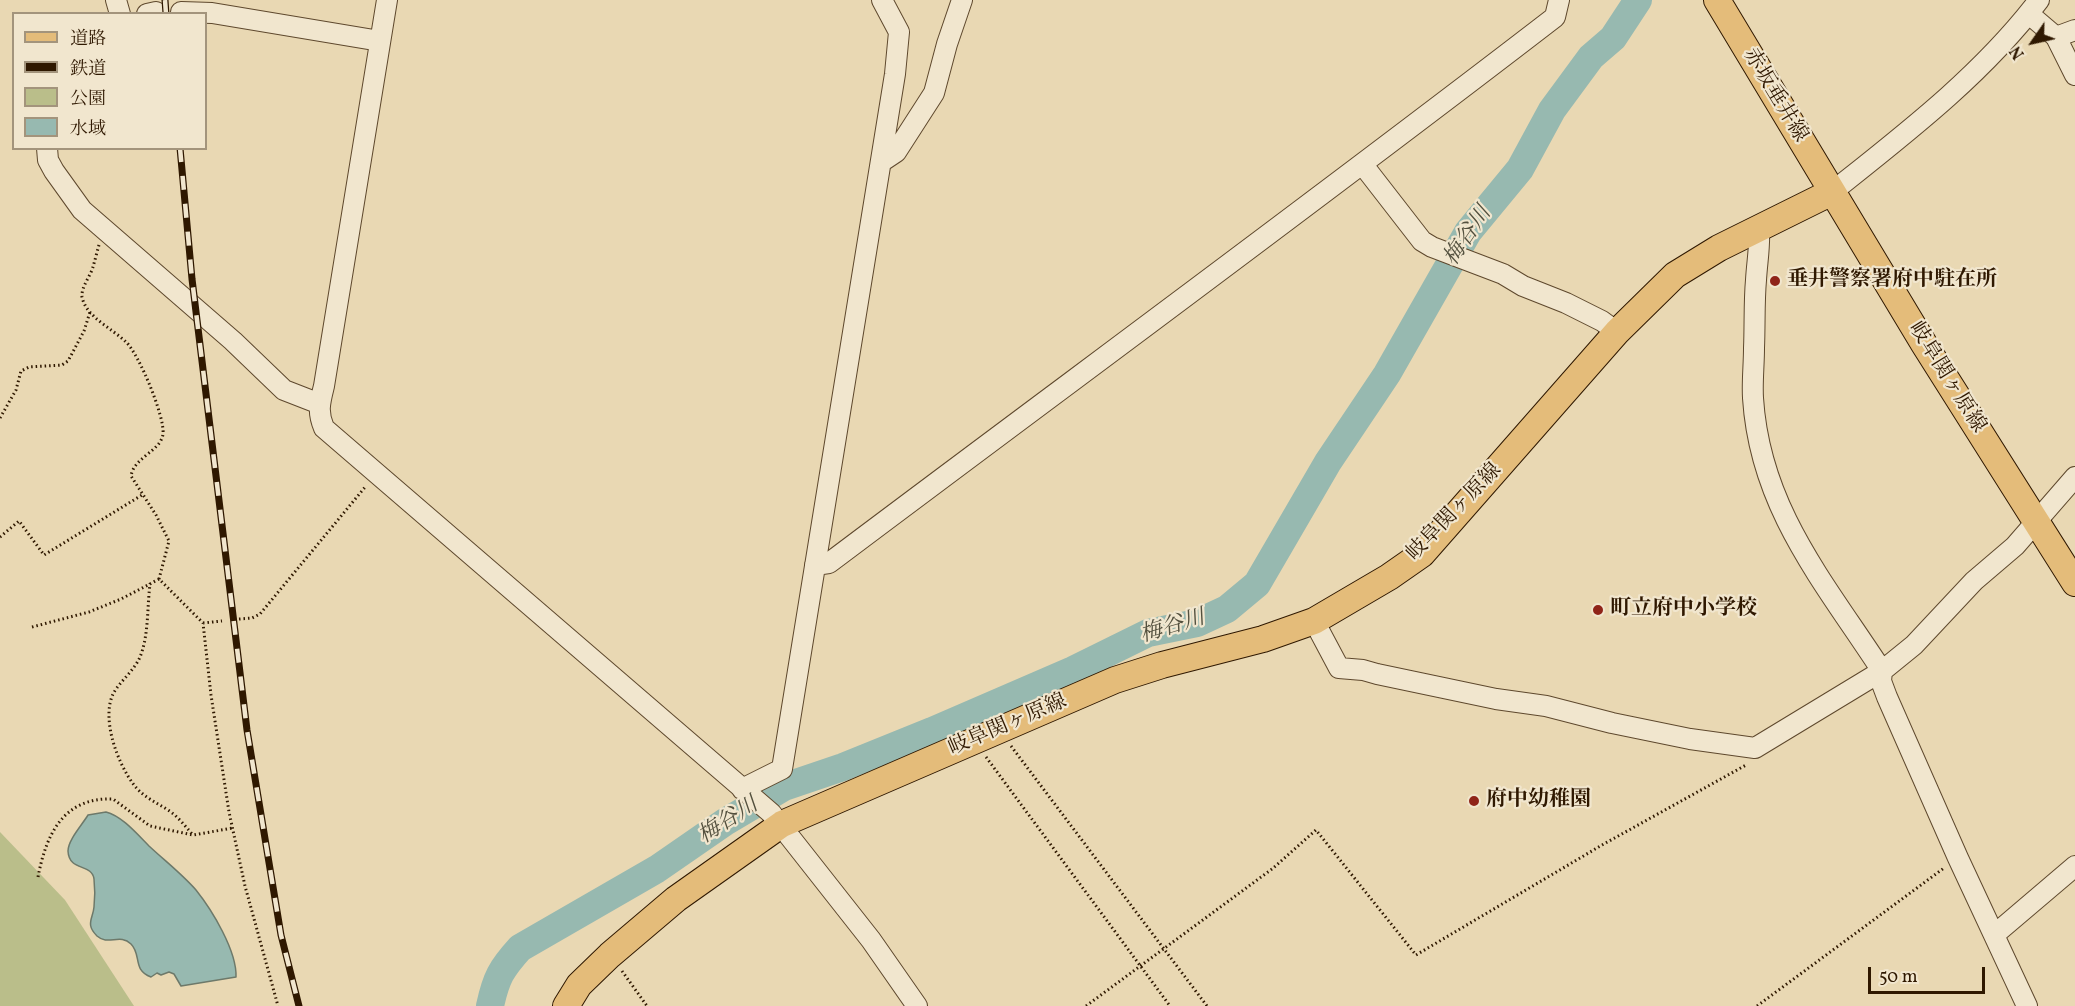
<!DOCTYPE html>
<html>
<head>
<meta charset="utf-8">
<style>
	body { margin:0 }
	#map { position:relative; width:2075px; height:1006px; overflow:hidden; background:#e9d8b3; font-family:Vollkorn,"Noto Serif JP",serif }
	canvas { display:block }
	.legend { position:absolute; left:12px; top:12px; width:195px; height:138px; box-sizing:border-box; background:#f1e6ce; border:2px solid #a3947c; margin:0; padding:8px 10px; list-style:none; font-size:18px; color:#2f1800 }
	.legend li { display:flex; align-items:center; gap:12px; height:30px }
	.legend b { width:30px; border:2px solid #a3947c }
	.north { position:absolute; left:2003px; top:12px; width:60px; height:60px; -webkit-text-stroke:4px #f1e6ce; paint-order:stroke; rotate:236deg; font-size:16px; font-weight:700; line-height:24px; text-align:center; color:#2f1800 }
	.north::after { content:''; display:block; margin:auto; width:21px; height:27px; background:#2f1800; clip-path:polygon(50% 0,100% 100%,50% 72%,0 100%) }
	.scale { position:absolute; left:1868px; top:967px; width:117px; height:27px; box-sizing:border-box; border:3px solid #2f1800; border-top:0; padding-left:8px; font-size:18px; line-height:21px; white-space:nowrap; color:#2f1800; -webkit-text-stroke:4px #f1e6ce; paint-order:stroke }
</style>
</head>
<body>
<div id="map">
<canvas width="2075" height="1006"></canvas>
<ul class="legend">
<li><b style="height:8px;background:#e4bc7a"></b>道路</li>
<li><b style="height:8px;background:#2f1800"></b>鉄道</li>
<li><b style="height:16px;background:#babe8a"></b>公園</li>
<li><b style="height:16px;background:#97b9b0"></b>水域</li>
</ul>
<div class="north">N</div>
<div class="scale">50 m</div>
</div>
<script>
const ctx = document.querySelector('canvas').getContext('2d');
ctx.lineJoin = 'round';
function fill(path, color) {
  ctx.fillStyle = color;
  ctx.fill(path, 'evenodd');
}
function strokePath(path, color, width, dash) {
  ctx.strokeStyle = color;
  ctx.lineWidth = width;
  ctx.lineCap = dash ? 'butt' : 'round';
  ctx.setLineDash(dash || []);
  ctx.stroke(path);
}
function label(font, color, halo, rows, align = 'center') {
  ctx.font = font + ' Vollkorn,"Noto Serif JP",serif';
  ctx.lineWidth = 4.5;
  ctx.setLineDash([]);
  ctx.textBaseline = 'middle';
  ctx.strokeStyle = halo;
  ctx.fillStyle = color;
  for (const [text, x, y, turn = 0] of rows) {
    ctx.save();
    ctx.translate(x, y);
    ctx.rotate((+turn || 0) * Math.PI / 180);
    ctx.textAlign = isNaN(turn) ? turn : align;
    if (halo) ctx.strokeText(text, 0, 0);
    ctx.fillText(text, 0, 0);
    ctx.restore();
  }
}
fill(new Path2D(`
	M 0,832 L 65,900 L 134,1006 L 0,1006 Z`), '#babe8a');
const water = new Path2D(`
	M 106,812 C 122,816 137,834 149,846 C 164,860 182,874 196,890 C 212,910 237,951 236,977 L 181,986 L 174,974 L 169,972 L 161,975 L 157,973 L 151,977 C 132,970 142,955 131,944 C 120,933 108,946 97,936 C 85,924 93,919 94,907 C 95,898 95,888 94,879 C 92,863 69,872 68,851 C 68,840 82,825 88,815 Z`);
fill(water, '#97b9b0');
strokePath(water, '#6d796a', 1.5);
strokePath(new Path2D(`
	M 490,1006 C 496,978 501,969 520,948 L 657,869 L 725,822 L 784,787 L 843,767 L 932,731 L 1073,670 L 1148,633 L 1197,623 L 1227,609 L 1257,584 L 1328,462 L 1387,374 L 1468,232 L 1520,169 L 1552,110 L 1591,57 L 1613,38 L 1638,0`), '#97b9b0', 28);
const minor = new Path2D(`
	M 116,0 L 120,14
	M 387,0 L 324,386 C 320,402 317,412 324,428 L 771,813 L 871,940 L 917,1006
	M 181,12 L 212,13 L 380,41
	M 147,14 L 156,12
	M 2029,14 L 2056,37 L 2075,75
	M 2056,37 L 2075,30
	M 47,148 L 48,160 L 54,171 L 82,210 L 233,341 L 284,390 L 320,404
	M 881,162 L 896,152 L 934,93 L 947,44 L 962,0
	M 1363,165 L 1422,241 L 1432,247 L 1503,274 L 1523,286 L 1566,303 L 1602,321 L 1617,332
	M 1832,192 C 1905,134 1982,75 2039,0
	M 1759,230 C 1760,247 1757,262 1756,280 C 1754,302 1755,325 1754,348 C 1754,365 1752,382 1753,398 C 1760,509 1825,583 1882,671 L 1881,681 L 1887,697 L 1958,858 L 2027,1006
	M 815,565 L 829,563 C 1071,381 1315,202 1555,17 L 1559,0
	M 1314,621 L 1339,668 L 1363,670 L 1377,674 L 1496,699 L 1546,706 L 1612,723 L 1690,739 L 1755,748 L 1882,671 L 1914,645 L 1974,581 L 2015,546 L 2075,477
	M 742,789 L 782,769 L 895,74 L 899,32 L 882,0
	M 1994,935 L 2075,866`);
const major = new Path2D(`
	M 1717,0 L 1924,344 L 2075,583
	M 566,1006 L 579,985 L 610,955 L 676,899 L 782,824 L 1115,680 L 1162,665 L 1263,639 L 1314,621 L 1389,577 L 1422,554 L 1617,332 L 1675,275 L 1719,248 L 1832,192`);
strokePath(minor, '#5e482d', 22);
strokePath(major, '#2f1800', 28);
strokePath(new Path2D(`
	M 99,245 C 97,252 95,260 93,267 C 90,277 81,287 82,297 C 86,317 113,329 126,342 C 139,354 165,417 163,434 C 161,451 134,457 131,476 L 156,515 L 169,541 L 159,579 L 203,623 L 211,695 L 229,812 L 245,886 L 278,1006
	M 0,418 L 16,390 L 21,371 L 29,367 L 62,365 L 68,361 L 84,331 L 90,312
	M 0,537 L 19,521 L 44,555 L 142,495
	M 159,579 L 150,584 C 147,607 149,635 140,657 C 134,671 120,681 113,694 C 101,720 118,764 134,785 C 144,798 158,803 171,812 C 179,818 186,827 193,835
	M 239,619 L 252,618 L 260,614 L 366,486
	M 203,623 L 222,621
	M 32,627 L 89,612 L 121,599 L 150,584
	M 1011,746 L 1207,1006
	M 986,757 L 1170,1006
	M 38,877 C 46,835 63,797 113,799 L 150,826 L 193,835 L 233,828
	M 622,971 L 647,1006
	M 1086,1006 L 1272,869 L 1316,830 L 1416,955 L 1602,845 L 1746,765
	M 1757,1006 L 1944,868`), '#2f1800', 3, [1.5, 3]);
strokePath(minor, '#f1e6ce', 20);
strokePath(major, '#e4bc7a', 26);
const rail = new Path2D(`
	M 165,0 L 166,14
	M 180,148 L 192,279 L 247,730 L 281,935 L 299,1006`);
strokePath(rail, '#2f1800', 7);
strokePath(rail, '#f1e6ce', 4.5, [14]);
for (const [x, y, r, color] of [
	[1775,281,6,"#8f2418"],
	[1598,610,6,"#8f2418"],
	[1474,801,6,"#8f2418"]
]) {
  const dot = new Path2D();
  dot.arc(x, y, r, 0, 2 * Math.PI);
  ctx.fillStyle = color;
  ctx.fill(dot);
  strokePath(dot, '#f1e6ce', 2);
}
label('21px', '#2f1800', '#f1e6ce', [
	["赤坂垂井線",1774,96,59],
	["岐阜関ヶ原線",1946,378,58],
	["岐阜関ヶ原線",1455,513,-46],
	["岐阜関ヶ原線",1008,726,-23]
]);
label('bold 21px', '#2f1800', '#f1e6ce', [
	["垂井警察署府中駐在所",1787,281],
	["町立府中小学校",1610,610],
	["府中幼稚園",1486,801]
], 'left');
label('italic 22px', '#53503e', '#f1e6ce', [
	["梅谷川",1469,237,-56],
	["梅谷川",1173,628,-17],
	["梅谷川",729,822,-33]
]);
</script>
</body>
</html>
